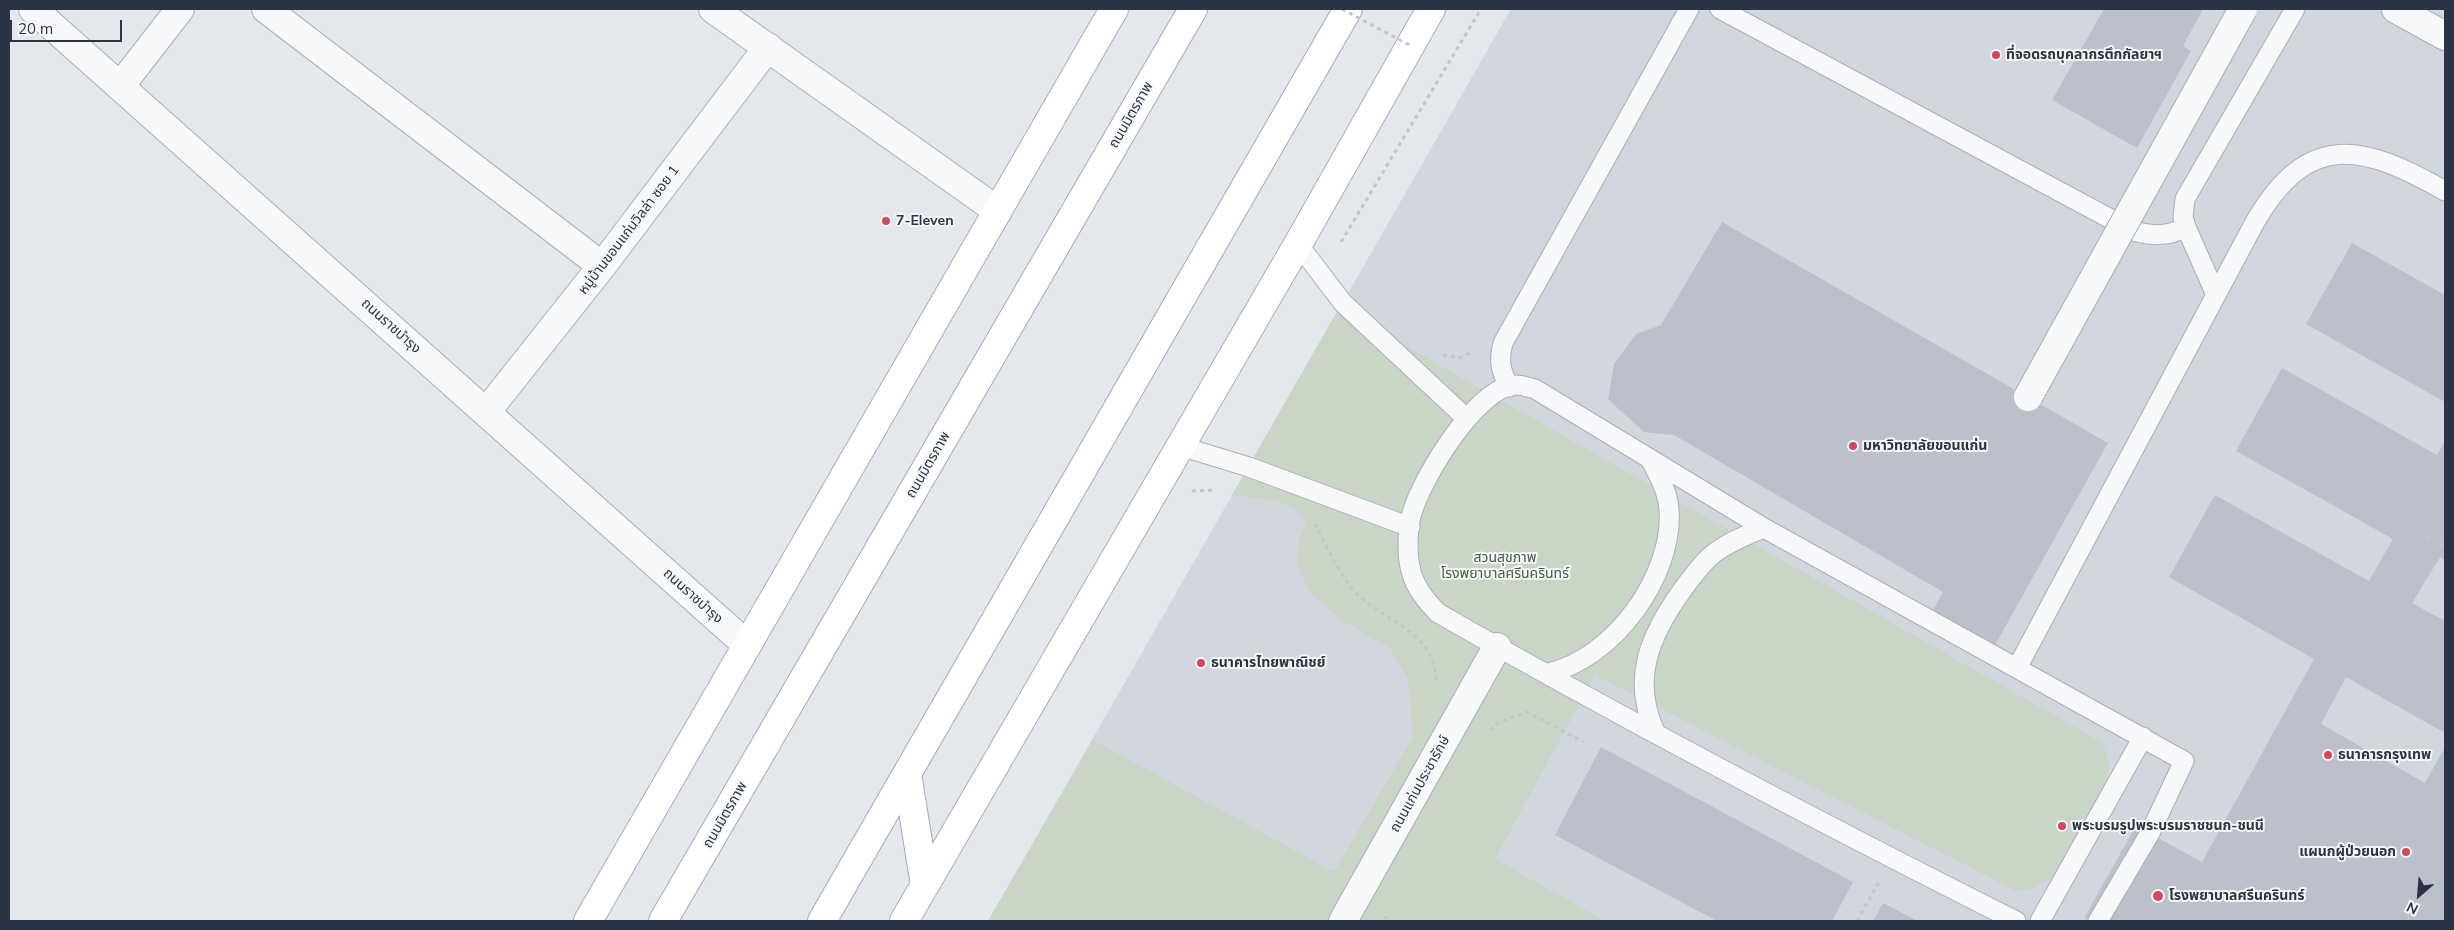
<!DOCTYPE html>
<html>
<head>
<meta charset="utf-8">
<style>
	body { margin:0 }
	#map { position:relative; width:2454px; height:930px; overflow:hidden; background:#e4e7ec; font-family:Mulish,sans-serif }
	canvas { display:block }
	.frame { position:absolute; inset:0; border:10px solid #2b3445; pointer-events:none }
	.north { position:absolute; left:2394px; top:870px; width:50px; height:50px; -webkit-text-stroke:4px #f4f6f9; paint-order:stroke; rotate:207deg; font-size:14px; font-weight:700; line-height:20px; text-align:center; color:#2b3445 }
	.north::after { content:''; display:block; margin:auto; width:18px; height:22px; background:#2b3445; clip-path:polygon(50% 0,100% 100%,50% 72%,0 100%) }
	.scale { position:absolute; left:10px; top:20px; width:112px; height:22px; box-sizing:border-box; border:2px solid #2b3445; border-top:0; padding-left:6px; font-size:15px; line-height:18px; white-space:nowrap; color:#2b3445; -webkit-text-stroke:4px #f4f6f9; paint-order:stroke }
</style>
</head>
<body>
<div id="map">
<canvas width="2454" height="930"></canvas>
<div class="frame"></div>
<div class="north">N</div>
<div class="scale">20 m</div>
</div>
<script>
const ctx = document.querySelector('canvas').getContext('2d');
ctx.lineJoin = 'round';
function fill(path, color) {
  ctx.fillStyle = color;
  ctx.fill(path, 'evenodd');
}
function strokePath(path, color, width, dash) {
  ctx.strokeStyle = color;
  ctx.lineWidth = width;
  ctx.lineCap = dash ? 'butt' : 'round';
  ctx.setLineDash(dash || []);
  ctx.stroke(path);
}
function label(font, color, halo, rows, align = 'center') {
  ctx.font = font + ' Mulish,"Noto Sans Thai",sans-serif';
  ctx.lineWidth = 4;
  ctx.setLineDash([]);
  ctx.textBaseline = 'middle';
  ctx.strokeStyle = halo;
  ctx.fillStyle = color;
  for (const [text, x, y, turn = 0] of rows) {
    ctx.save();
    ctx.translate(x, y);
    ctx.rotate((+turn || 0) * Math.PI / 180);
    ctx.textAlign = isNaN(turn) ? turn : align;
    if (halo) ctx.strokeText(text, 0, 0);
    ctx.fillText(text, 0, 0);
    ctx.restore();
  }
}
fill(new Path2D(`
	M 1511,9 L 2445,9 L 2445,921 L 988,921 Z`), '#d2d6de');
fill(new Path2D(`
	M 1339,308 L 2103,743 L 2109,763 L 2107,783 L 2055,876 L 2035,888 L 2016,891 L 1595,675 L 1495,859 L 1605,921 L 988,921 L 1093,740 L 1334,872 L 1413,737 L 1408,680 L 1390,648 L 1341,620 L 1308,590 L 1296,562 L 1299,540 L 1306,523 L 1295,508 L 1275,500 L 1232,495 Z`), '#c9d6c5');
fill(new Path2D(`
	M 2104,9 L 2203,9 L 2183,46 L 2191,51 L 2137,148 L 2052,100 Z
	M 1722,222 L 2108,443 L 1995,645 L 1933,610 L 1943,592 L 1674,435 L 1644,432 L 1608,399 L 1614,364 L 1636,334 L 1661,325 Z
	M 2352,243 L 2445,295 L 2445,402 L 2306,324 Z
	M 2282,368 L 2437,455 L 2445,441 L 2445,560 L 2440,557 L 2412,603 L 2445,621 L 2445,733 L 2346,677 L 2321,724 L 2425,783 L 2445,747 L 2445,921 L 2089,921 L 2084,918 L 2136,826 L 2202,862 L 2314,659 L 2169,577 L 2215,495 L 2369,581 L 2393,539 L 2236,451 Z
	M 1601,747 L 1853,882 L 1832,921 L 1717,921 L 1555,835 Z
	M 1883,903 L 1918,921 L 1873,921 Z`), '#bbc0ca');
const service = new Path2D(`
	M 1720,9 L 2133,231 C 2153,236 2168,237 2186,227
	M 1298,244 L 1343,303 L 1467,419
	M 2216,295 L 2186,227 L 2183,217 L 2185,199 L 2295,9
	M 1509,387 C 1501,371 1498,361 1503,343 L 1689,9
	M 1180,446 L 1249,467 L 1410,527
	M 2017,668 L 2255,222 C 2309,129 2364,145 2445,191
	M 1548,673 C 1613,659 1674,576 1669,509 C 1668,492 1658,474 1650,459
	M 1656,734 C 1630,679 1650,635 1683,589 C 1693,576 1701,564 1713,554 C 1729,542 1746,535 1764,528
	M 2016,921 C 1821,823 1627,721 1438,613 C 1418,593 1408,576 1408,547 C 1408,536 1409,522 1412,513 C 1421,480 1478,384 1517,385 C 1522,385 1530,388 1535,389 L 1764,528 L 2184,761 L 2150,833 L 2098,921
	M 2040,921 L 2143,737`);
const pedestrian = new Path2D(`
	M 2396,9 L 2445,36`);
const minor = new Path2D(`
	M 266,9 L 602,266
	M 713,9 L 998,211
	M 121,85 L 180,9
	M 487,411 L 602,266 L 768,47
	M 1343,921 L 1497,647`);
const tertiary = new Path2D(`
	M 33,9 L 747,645`);
const secondary = new Path2D(`
	M 588,921 L 1114,9
	M 904,921 L 1298,244 L 1431,9`);
const primary = new Path2D(`
	M 907,774 L 925,885
	M 663,921 L 1193,9
	M 822,921 L 1348,9`);
strokePath(service, '#a9aeb7', 21);
strokePath(pedestrian, '#a9aeb7', 30);
strokePath(minor, '#a9aeb7', 30);
strokePath(tertiary, '#a9aeb7', 30);
strokePath(secondary, '#a9aeb7', 30);
strokePath(primary, '#a3abb8', 30);
strokePath(new Path2D(`
	M 1341,242 L 1481,9
	M 1443,355 L 1460,358 L 1472,352
	M 1192,491 L 1216,490
	M 1315,524 C 1327,546 1341,579 1359,596 C 1391,625 1437,633 1436,684
	M 2426,536 L 2445,547
	M 1490,730 L 1498,723 L 1527,712 L 1584,742
	M 1384,917 L 1392,921
	M 1857,921 L 1879,882`), '#c2c5cb', 3, [4, 4]);
strokePath(service, '#f7f8fa', 19);
strokePath(pedestrian, '#f7f8fa', 28);
strokePath(minor, '#f7f8fa', 28);
strokePath(tertiary, '#f7f8fa', 28);
strokePath(secondary, '#fff', 28);
strokePath(primary, '#fff', 28);
const pedestrianBridge = new Path2D(`
	M 2028,397 L 2243,9`);
strokePath(pedestrianBridge, '#a9aeb7', 30, []);
strokePath(new Path2D(`
	M 1342,9 L 1411,46`), '#c2c5cb', 3, [4, 4]);
strokePath(pedestrianBridge, '#f7f8fa', 28);
for (const [x, y, r, color] of [
	[1996,55,5,"#d1495b"],
	[886,221,5,"#d1495b"],
	[1853,446,5,"#d1495b"],
	[1201,663,5,"#d1495b"],
	[2328,755,5,"#d1495b"],
	[2062,826,5,"#d1495b"],
	[2406,852,5,"#d1495b"],
	[2158,896,6,"#d1495b"]
]) {
  const dot = new Path2D();
  dot.arc(x, y, r, 0, 2 * Math.PI);
  ctx.fillStyle = color;
  ctx.fill(dot);
  strokePath(dot, '#f4f6f9', 2);
}
label('bold 14px', '#2b3445', '#f4f6f9', [
	["ที่จอดรถบุคลากรตึกกัลยาฯ",2006,55],
	["7-Eleven",896,221],
	["มหาวิทยาลัยขอนแก่น",1863,446],
	["ธนาคารไทยพาณิชย์",1211,663],
	["ธนาคารกรุงเทพ",2338,755],
	["พระบรมรูปพระบรมราชชนก-ชนนี",2072,826],
	["แผนกผู้ป่วยนอก",2396,852,"right"],
	["โรงพยาบาลศรีนครินทร์",2169,896]
], 'left');
label('14px', '#2b3445', '#f4f6f9', [
	["ถนนมิตรภาพ",1131,115,-60],
	["หมู่บ้านขอนแก่นวิลล่า ซอย 1",629,230,-53],
	["ถนนราชบำรุง",391,326,42],
	["ถนนมิตรภาพ",928,465,-60],
	["ถนนราชบำรุง",693,596,42],
	["ถนนแก่นประชารักษ์",1420,784,-61],
	["ถนนมิตรภาพ",725,815,-60]
]);
label('14px', '#3f6138', '#f4f6f9', [
	["สวนสุขภาพ",1505,558],
	["โรงพยาบาลศรีนครินทร์",1505,574]
]);
</script>
</body>
</html>
